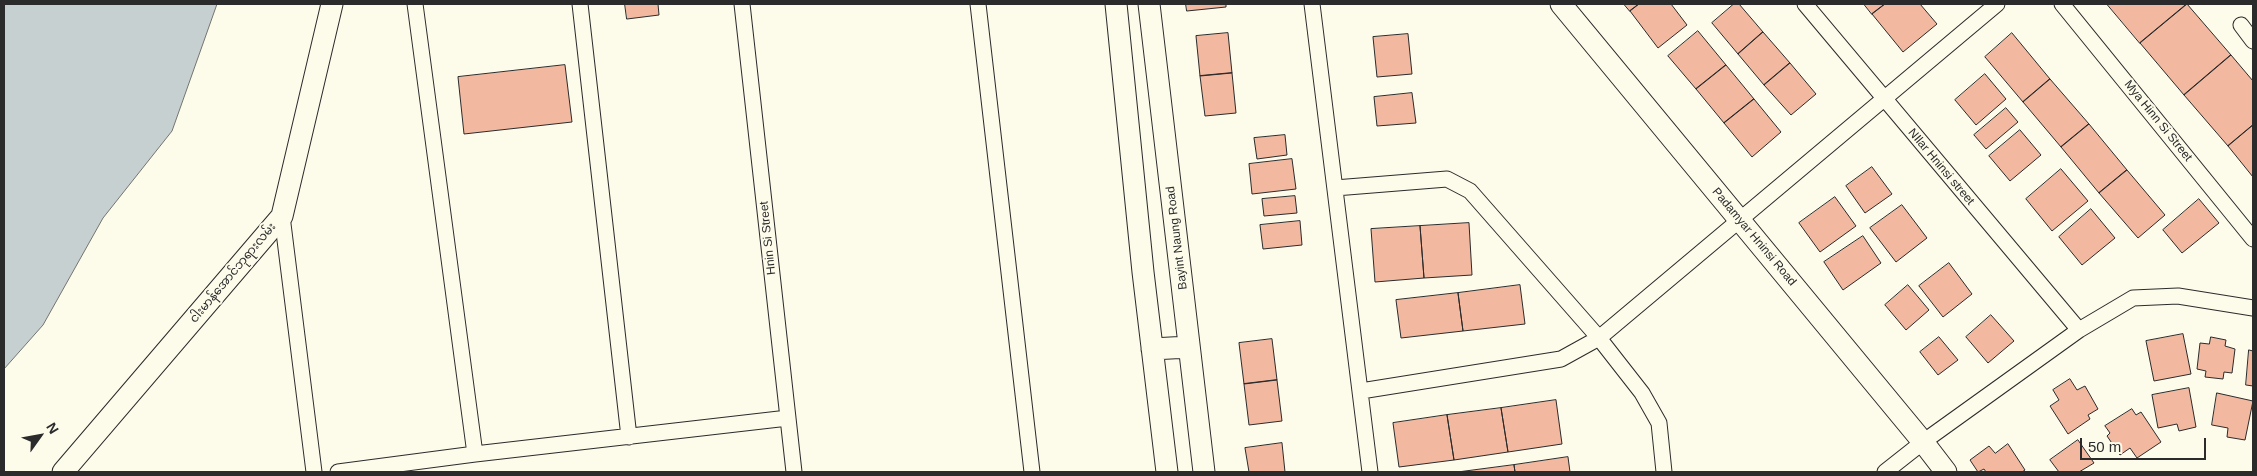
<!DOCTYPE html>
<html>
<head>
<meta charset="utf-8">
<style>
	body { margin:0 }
	#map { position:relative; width:2257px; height:476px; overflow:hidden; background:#fdfbea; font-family:Arial,sans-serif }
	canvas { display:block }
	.frame { position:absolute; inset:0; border:5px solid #2b2b2b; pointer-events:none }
	.north { position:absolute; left:15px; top:411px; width:50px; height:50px; -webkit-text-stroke:4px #fdfbea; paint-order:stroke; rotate:58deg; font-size:14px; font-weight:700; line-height:20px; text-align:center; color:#2b2b2b }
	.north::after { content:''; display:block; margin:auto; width:18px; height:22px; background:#2b2b2b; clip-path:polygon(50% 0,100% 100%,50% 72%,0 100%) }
	.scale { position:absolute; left:2080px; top:438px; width:126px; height:22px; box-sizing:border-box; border:2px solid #2b2b2b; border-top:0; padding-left:6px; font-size:15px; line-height:18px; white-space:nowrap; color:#2b2b2b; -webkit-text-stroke:4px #fdfbea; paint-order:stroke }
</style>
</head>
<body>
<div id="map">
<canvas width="2257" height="476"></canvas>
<div class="frame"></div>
<div class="north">N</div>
<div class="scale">50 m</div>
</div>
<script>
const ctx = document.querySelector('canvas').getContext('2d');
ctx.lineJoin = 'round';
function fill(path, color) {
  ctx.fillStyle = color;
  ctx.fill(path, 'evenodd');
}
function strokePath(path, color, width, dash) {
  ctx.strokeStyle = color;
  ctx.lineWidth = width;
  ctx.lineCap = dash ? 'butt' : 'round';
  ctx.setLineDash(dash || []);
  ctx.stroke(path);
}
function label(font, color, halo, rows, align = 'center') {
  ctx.font = font + ' Arial,"Noto Sans Myanmar",sans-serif';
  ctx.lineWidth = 4;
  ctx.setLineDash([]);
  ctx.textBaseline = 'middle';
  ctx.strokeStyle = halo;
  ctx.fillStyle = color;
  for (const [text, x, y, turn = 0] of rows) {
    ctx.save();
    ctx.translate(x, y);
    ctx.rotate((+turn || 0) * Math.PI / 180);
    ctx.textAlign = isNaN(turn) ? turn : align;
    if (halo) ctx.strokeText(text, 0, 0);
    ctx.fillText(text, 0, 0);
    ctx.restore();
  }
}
const water = new Path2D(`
	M 4,4 L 217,4 L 172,131 L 103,218 L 43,325 L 4,369 Z`);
fill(water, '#c7d0d0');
strokePath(water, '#74746e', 1);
const building = new Path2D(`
	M 625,4 L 658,4 L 659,15 L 627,19 Z
	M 1186,4 L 1226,4 L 1226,7 L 1187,11 Z
	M 1624,4 L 1639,4 L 1630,11 Z
	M 1639,4 L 1671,4 L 1687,25 L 1658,48 L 1630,11 Z
	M 1734,4 L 1739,4 L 1763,32 L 1738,54 L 1712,23 Z
	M 1864,4 L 1885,4 L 1872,14 Z
	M 1885,4 L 1920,4 L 1937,24 L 1903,52 L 1872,14 Z
	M 2107,4 L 2187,4 L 2140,43 Z
	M 2187,4 L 2231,55 L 2184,95 L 2140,43 Z
	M 1698,31 L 1726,65 L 1696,89 L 1668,56 Z
	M 1763,32 L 1790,63 L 1764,85 L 1738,54 Z
	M 1228,33 L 1232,73 L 1200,76 L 1196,36 Z
	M 2012,33 L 2050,79 L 2023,102 L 1985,57 Z
	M 1408,34 L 1412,74 L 1377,77 L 1373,37 Z
	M 2231,55 L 2253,81 L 2253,125 L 2228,146 L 2184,95 Z
	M 1790,63 L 1816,94 L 1791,115 L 1764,85 Z
	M 565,65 L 572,122 L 464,134 L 458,77 Z
	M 1726,65 L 1754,99 L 1724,123 L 1696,89 Z
	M 1232,73 L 1236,113 L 1205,116 L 1200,76 Z
	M 1985,74 L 2006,99 L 1976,125 L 1955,100 Z
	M 2050,79 L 2089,124 L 2061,147 L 2023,102 Z
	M 1412,93 L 1416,123 L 1377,126 L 1374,97 Z
	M 1754,99 L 1781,132 L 1752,157 L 1724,123 Z
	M 2006,108 L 2018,122 L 1986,149 L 1974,135 Z
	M 2089,124 L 2127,170 L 2099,193 L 2061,147 Z
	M 2253,125 L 2253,177 L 2228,146 Z
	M 2020,130 L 2041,155 L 2010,181 L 1989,156 Z
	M 1285,135 L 1287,155 L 1257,159 L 1254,138 Z
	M 1292,159 L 1296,189 L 1252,194 L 1249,164 Z
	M 1872,167 L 1892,194 L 1865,213 L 1846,186 Z
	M 2061,169 L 2088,201 L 2052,231 L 2026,199 Z
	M 2127,170 L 2165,215 L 2138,238 L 2099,193 Z
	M 1295,196 L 1297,213 L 1264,216 L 1262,199 Z
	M 1835,197 L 1856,226 L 1820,252 L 1799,223 Z
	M 2199,199 L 2219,223 L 2182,253 L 2163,230 Z
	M 1902,205 L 1927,238 L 1896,262 L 1870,228 Z
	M 2091,209 L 2115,238 L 2082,265 L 2059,237 Z
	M 1300,221 L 1302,245 L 1263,249 L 1260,225 Z
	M 1469,223 L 1472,275 L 1424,278 L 1420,226 Z
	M 1420,226 L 1424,278 L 1375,282 L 1371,229 Z
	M 1863,236 L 1881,263 L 1843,290 L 1824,262 Z
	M 1949,263 L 1972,294 L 1943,317 L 1919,286 Z
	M 1520,285 L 1525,324 L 1463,331 L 1458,293 Z
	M 1908,285 L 1929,310 L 1906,330 L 1885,305 Z
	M 1458,293 L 1463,331 L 1401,338 L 1396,300 Z
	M 1991,315 L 2014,341 L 1988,363 L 1966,337 Z
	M 2183,334 L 2191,374 L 2154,381 L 2146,341 Z
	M 1939,337 L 1958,360 L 1938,375 L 1920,352 Z
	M 2211,337 L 2226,340 L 2225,346 L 2235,349 L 2232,373 L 2224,372 L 2223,379 L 2205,377 L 2206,371 L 2197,369 L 2200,343 L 2209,344 Z
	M 1272,339 L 1277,380 L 1244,384 L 1239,343 Z
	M 2249,350 L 2253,351 L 2253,386 L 2246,385 Z
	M 2070,379 L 2077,390 L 2085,386 L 2098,409 L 2088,415 L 2090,419 L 2068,434 L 2050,406 L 2059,400 L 2053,390 Z
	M 1277,380 L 1282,421 L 1249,425 L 1244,384 Z
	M 2189,388 L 2196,427 L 2179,431 L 2177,424 L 2158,428 L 2152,395 Z
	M 2217,393 L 2253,401 L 2245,440 L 2227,437 L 2228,428 L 2212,425 Z
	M 1556,400 L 1562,444 L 1508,452 L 1501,408 Z
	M 1501,408 L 1508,452 L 1454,460 L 1447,415 Z
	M 2132,409 L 2136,415 L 2141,412 L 2161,442 L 2137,458 L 2130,448 L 2120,455 L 2107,436 L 2110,433 L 2105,426 Z
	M 1447,415 L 1454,460 L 1399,467 L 1393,423 Z
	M 2078,440 L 2094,463 L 2079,472 L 2059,472 L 2050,460 Z
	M 1282,443 L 1285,472 L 1249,472 L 1245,448 Z
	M 2008,444 L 2025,470 L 2022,472 L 1986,472 L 1984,469 L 1978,472 L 1970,460 L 1989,446 L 1995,453 Z
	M 1568,457 L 1570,472 L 1515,472 L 1514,465 Z
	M 1514,465 L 1515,472 L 1458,472 Z`);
fill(building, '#f2b8a0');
strokePath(building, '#2b2b2b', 1);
const street = new Path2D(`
	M 415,4 L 475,454
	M 580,4 L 629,437
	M 742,4 L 794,472
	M 978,4 L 1032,472
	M 1312,4 L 1370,472
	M 1805,4 L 2079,330
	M 2062,4 L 2253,239
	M 2241,25 L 2253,41
	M 1335,188 L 1447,179 L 1470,191 L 1599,338 L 1642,393 L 1659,423 L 1664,472
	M 282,216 L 314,472
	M 1361,391 L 1561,359 L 1599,338 L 1997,4
	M 338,472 L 475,454 L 788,418
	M 1885,472 L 1923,442 L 2079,330 L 2133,298 L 2178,296 L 2253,308`);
const secondary = new Path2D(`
	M 1116,4 L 1143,272 L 1167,472
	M 1149,4 L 1204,472
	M 1561,4 L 1923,442 L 1946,472
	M 1152,349 L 1189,347
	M 63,472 L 282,216 L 332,4`);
strokePath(street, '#2b2b2b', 17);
strokePath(secondary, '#2b2b2b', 23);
strokePath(street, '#fdfbea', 15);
strokePath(secondary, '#fdfbea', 21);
label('12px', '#2b2b2b', '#fdfbea', [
	["Mya Hinn Si Street",2158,121,51],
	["NIlar Hninsi street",1941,167,50],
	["Padamyar Hninsi Road",1754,237,50],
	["Hnin Si Street",768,238,-96],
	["Bayint Naung Road",1177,238,-97],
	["ငါးမာန်အောင်ဘုရားလမ်း",233,273,-50]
]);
</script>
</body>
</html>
